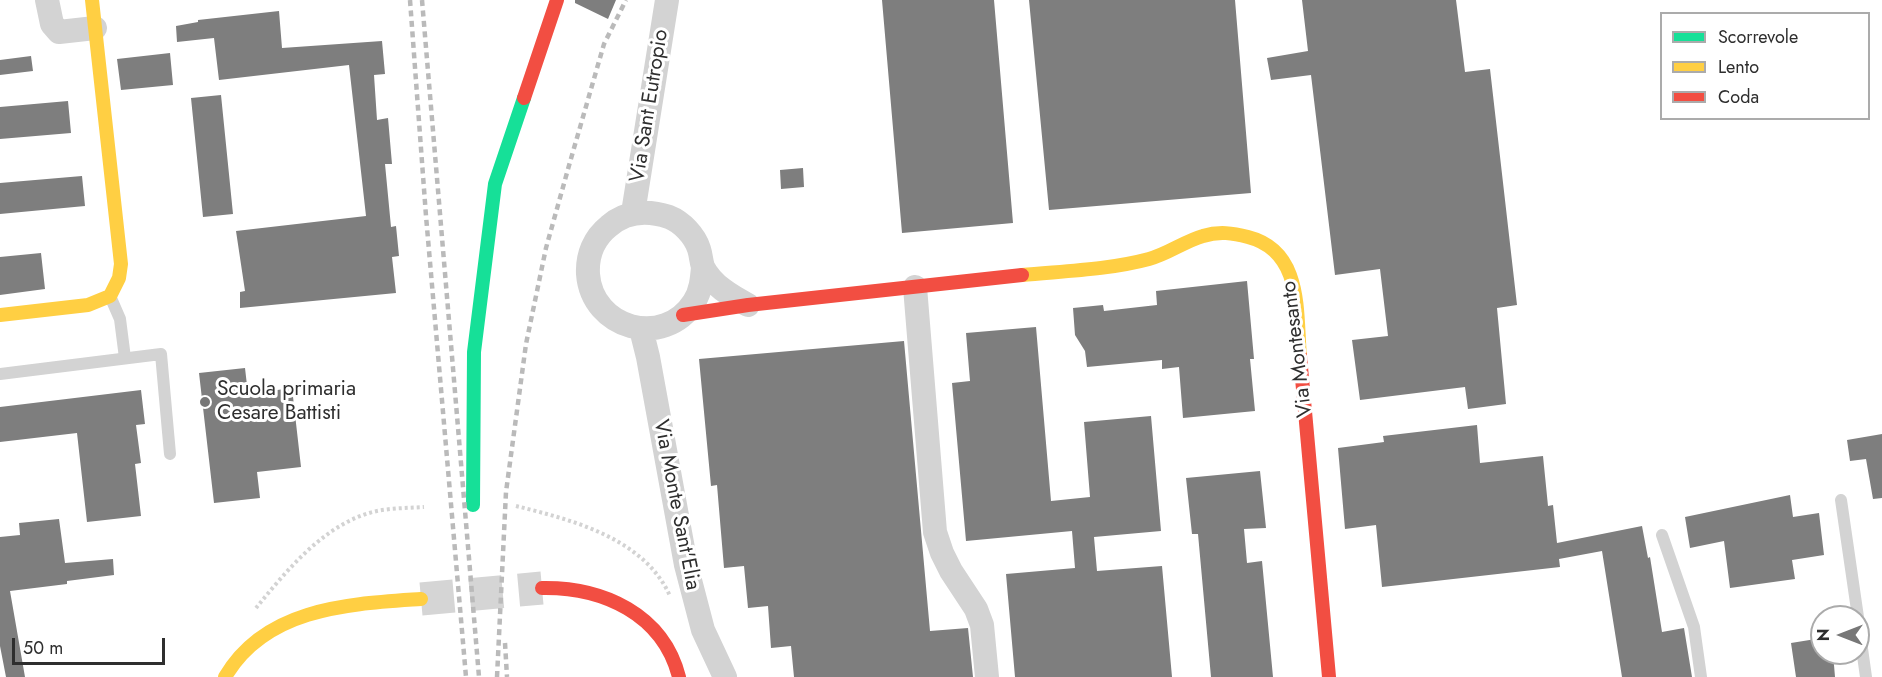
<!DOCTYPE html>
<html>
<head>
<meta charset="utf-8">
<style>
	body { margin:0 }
	#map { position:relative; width:1882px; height:677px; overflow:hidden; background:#fff; font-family:Jost,sans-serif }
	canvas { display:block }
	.legend { position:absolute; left:1660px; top:12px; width:210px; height:108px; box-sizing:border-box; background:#fff; border:2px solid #ababab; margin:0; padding:8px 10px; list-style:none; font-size:18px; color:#2e2e2e }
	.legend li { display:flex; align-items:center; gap:12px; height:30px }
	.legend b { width:30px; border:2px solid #ababab }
	.north { position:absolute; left:1810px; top:605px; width:60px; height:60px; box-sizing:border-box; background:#fff; border:2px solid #ababab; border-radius:50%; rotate:270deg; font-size:16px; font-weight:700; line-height:24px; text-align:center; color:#2e2e2e }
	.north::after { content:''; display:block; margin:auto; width:21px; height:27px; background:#777; clip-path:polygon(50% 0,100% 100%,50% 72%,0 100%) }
	.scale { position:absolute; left:12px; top:638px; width:153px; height:27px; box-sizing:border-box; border:3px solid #2e2e2e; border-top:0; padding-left:8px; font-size:18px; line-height:21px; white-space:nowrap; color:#2e2e2e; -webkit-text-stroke:4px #fff; paint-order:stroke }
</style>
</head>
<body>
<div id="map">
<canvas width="1882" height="677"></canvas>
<ul class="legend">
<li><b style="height:8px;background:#16e098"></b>Scorrevole</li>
<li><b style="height:8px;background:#ffcf43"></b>Lento</li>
<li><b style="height:8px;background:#f24e42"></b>Coda</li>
</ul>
<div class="north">N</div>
<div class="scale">50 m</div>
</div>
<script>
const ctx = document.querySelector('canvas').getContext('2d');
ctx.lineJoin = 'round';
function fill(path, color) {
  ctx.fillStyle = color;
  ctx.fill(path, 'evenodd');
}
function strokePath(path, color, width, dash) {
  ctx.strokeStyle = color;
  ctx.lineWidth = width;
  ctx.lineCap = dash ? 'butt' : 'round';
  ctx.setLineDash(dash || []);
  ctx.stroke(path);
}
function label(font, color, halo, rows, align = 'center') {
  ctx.font = font + ' Jost,sans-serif';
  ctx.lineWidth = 6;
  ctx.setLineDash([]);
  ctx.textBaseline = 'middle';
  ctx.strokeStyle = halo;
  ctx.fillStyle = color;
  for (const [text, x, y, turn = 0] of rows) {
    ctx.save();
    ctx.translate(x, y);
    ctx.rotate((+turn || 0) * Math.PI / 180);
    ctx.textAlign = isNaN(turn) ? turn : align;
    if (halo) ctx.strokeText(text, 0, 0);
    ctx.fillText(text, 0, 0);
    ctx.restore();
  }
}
fill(new Path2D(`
	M 575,0 L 616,0 L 608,19 L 575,3 Z
	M 882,0 L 994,0 L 1013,223 L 902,233 Z
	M 1029,0 L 1235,0 L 1251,193 L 1049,210 Z
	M 1302,0 L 1456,0 L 1465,72 L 1490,69 L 1517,305 L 1497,308 L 1506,404 L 1468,409 L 1465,387 L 1360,400 L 1352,340 L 1388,336 L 1380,269 L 1335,275 L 1311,75 L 1271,80 L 1267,58 L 1308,51 Z
	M 279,11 L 282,48 L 382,41 L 385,74 L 374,75 L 377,120 L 388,118 L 392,164 L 385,164 L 391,227 L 396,226 L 399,256 L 392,257 L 396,293 L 240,308 L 240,292 L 245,291 L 236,231 L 366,216 L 349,65 L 219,80 L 214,38 L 177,42 L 176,26 L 198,22 L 198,20 Z
	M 170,53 L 173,85 L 121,90 L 117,59 Z
	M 31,56 L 33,71 L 0,75 L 0,60 Z
	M 221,95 L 233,214 L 203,217 L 191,98 Z
	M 68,101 L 71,133 L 0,139 L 0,107 Z
	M 803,168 L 804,187 L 781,189 L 780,170 Z
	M 82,176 L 85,206 L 0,214 L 0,183 Z
	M 41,253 L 45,289 L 0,295 L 0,257 Z
	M 1247,281 L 1254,359 L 1250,359 L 1255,411 L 1183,418 L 1179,367 L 1162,369 L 1162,360 L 1087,367 L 1085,351 L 1075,335 L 1073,308 L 1103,305 L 1104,311 L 1157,305 L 1156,291 Z
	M 1036,327 L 1051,501 L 1090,497 L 1084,422 L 1151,416 L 1161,531 L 1094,537 L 1097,571 L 1162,566 L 1172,677 L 1015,677 L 1006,574 L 1075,568 L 1072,531 L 966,541 L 952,383 L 970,381 L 966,333 Z
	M 904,341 L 930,631 L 968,628 L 973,677 L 794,677 L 791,646 L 771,648 L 768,606 L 748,608 L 744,566 L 724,568 L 717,485 L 711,486 L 699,359 Z
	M 245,368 L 248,394 L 292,388 L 301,467 L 257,472 L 260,498 L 214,503 L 199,373 Z
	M 141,390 L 145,424 L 136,425 L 141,463 L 135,464 L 141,516 L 87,522 L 77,433 L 0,442 L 0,407 Z
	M 1477,425 L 1480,463 L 1543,456 L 1548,506 L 1553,505 L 1557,543 L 1642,526 L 1648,558 L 1650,557 L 1662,632 L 1684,628 L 1692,677 L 1622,677 L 1602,551 L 1559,559 L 1560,567 L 1382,587 L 1376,525 L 1345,529 L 1338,448 L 1384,442 L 1383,436 Z
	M 1882,434 L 1882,498 L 1873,499 L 1866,459 L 1850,461 L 1847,440 Z
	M 1260,471 L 1266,528 L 1244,529 L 1247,563 L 1262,561 L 1273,677 L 1211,677 L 1198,534 L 1192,534 L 1186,478 Z
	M 1790,495 L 1793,517 L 1819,513 L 1824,555 L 1792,560 L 1795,579 L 1730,588 L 1724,541 L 1690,548 L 1685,517 Z
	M 59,519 L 65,563 L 113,559 L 114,575 L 67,581 L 67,584 L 10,591 L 25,677 L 6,677 L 0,646 L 0,537 L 20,535 L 19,523 Z
	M 1822,638 L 1822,653 L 1833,653 L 1835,677 L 1796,677 L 1791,643 Z`), '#7e7e7e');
strokePath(new Path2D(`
	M 421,599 L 542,588`), '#d5d5d5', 33, [33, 16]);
strokePath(new Path2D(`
	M 516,506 C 572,520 644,538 670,596
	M 256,608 C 288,569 326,522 377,511 C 392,508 408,508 424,507`), '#d3d3d3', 4, [3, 3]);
strokePath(new Path2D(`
	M 110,296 L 120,319 L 125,358
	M 0,374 L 161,354 L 170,454
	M 1841,500 L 1858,617
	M 1662,535 L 1694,627 L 1701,677
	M 1858,620 L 1866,677`), '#d3d3d3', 12);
strokePath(new Path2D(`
	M 47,0 L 52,24 L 59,32 L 95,28
	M 633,213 L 667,0
	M 703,267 C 702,279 701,291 694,302 C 664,349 592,329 588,274 C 587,255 594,238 609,226 C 626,211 648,210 669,217 C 682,222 695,236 699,249 C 701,255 701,261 703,267 C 712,285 731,296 748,305
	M 915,287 L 935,532 L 942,553 L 951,571 L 976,609 L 982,625 L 987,677
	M 641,329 L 648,357 L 686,565 L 703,630 L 725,677`), '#d3d3d3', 24);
strokePath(new Path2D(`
	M 473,505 L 474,352 L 495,184 L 524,98`), '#16e098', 14);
strokePath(new Path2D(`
	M 1022,275 C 1063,271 1108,270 1149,259 C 1168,254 1185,241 1203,236 C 1219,231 1233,233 1248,237 C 1303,251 1296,312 1300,356
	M 0,315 L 88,305 L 110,296 L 119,278 L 121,264 L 92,0
	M 225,677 C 266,607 350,604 421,599`), '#ffcf43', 14);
strokePath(new Path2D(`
	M 524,98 L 557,0
	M 683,315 L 748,305 L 1022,275
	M 1300,356 L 1329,677
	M 542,588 C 603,587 663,614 679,677`), '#f24e42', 14);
strokePath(new Path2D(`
	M 410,0 L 426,216 L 466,677
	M 422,0 L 479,677
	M 505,643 L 507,677
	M 497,677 L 506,492 L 526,344 L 546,248 L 570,162 L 604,44 L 626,0`), '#bababa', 4.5, [6, 4.5]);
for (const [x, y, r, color] of [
	[205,402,6,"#777"]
]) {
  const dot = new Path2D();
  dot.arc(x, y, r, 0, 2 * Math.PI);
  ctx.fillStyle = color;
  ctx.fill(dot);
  strokePath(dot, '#fff', 2);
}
label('21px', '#2e2e2e', '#fff', [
	["Via Sant Eutropio",650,106,-81],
	["Via Montesanto",1298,349,-97],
	["Via Monte Sant'Elia",676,505,79]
]);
label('21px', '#2e2e2e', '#fff', [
	["Scuola primaria",217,390],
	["Cesare Battisti",217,414]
], 'left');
</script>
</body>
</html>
